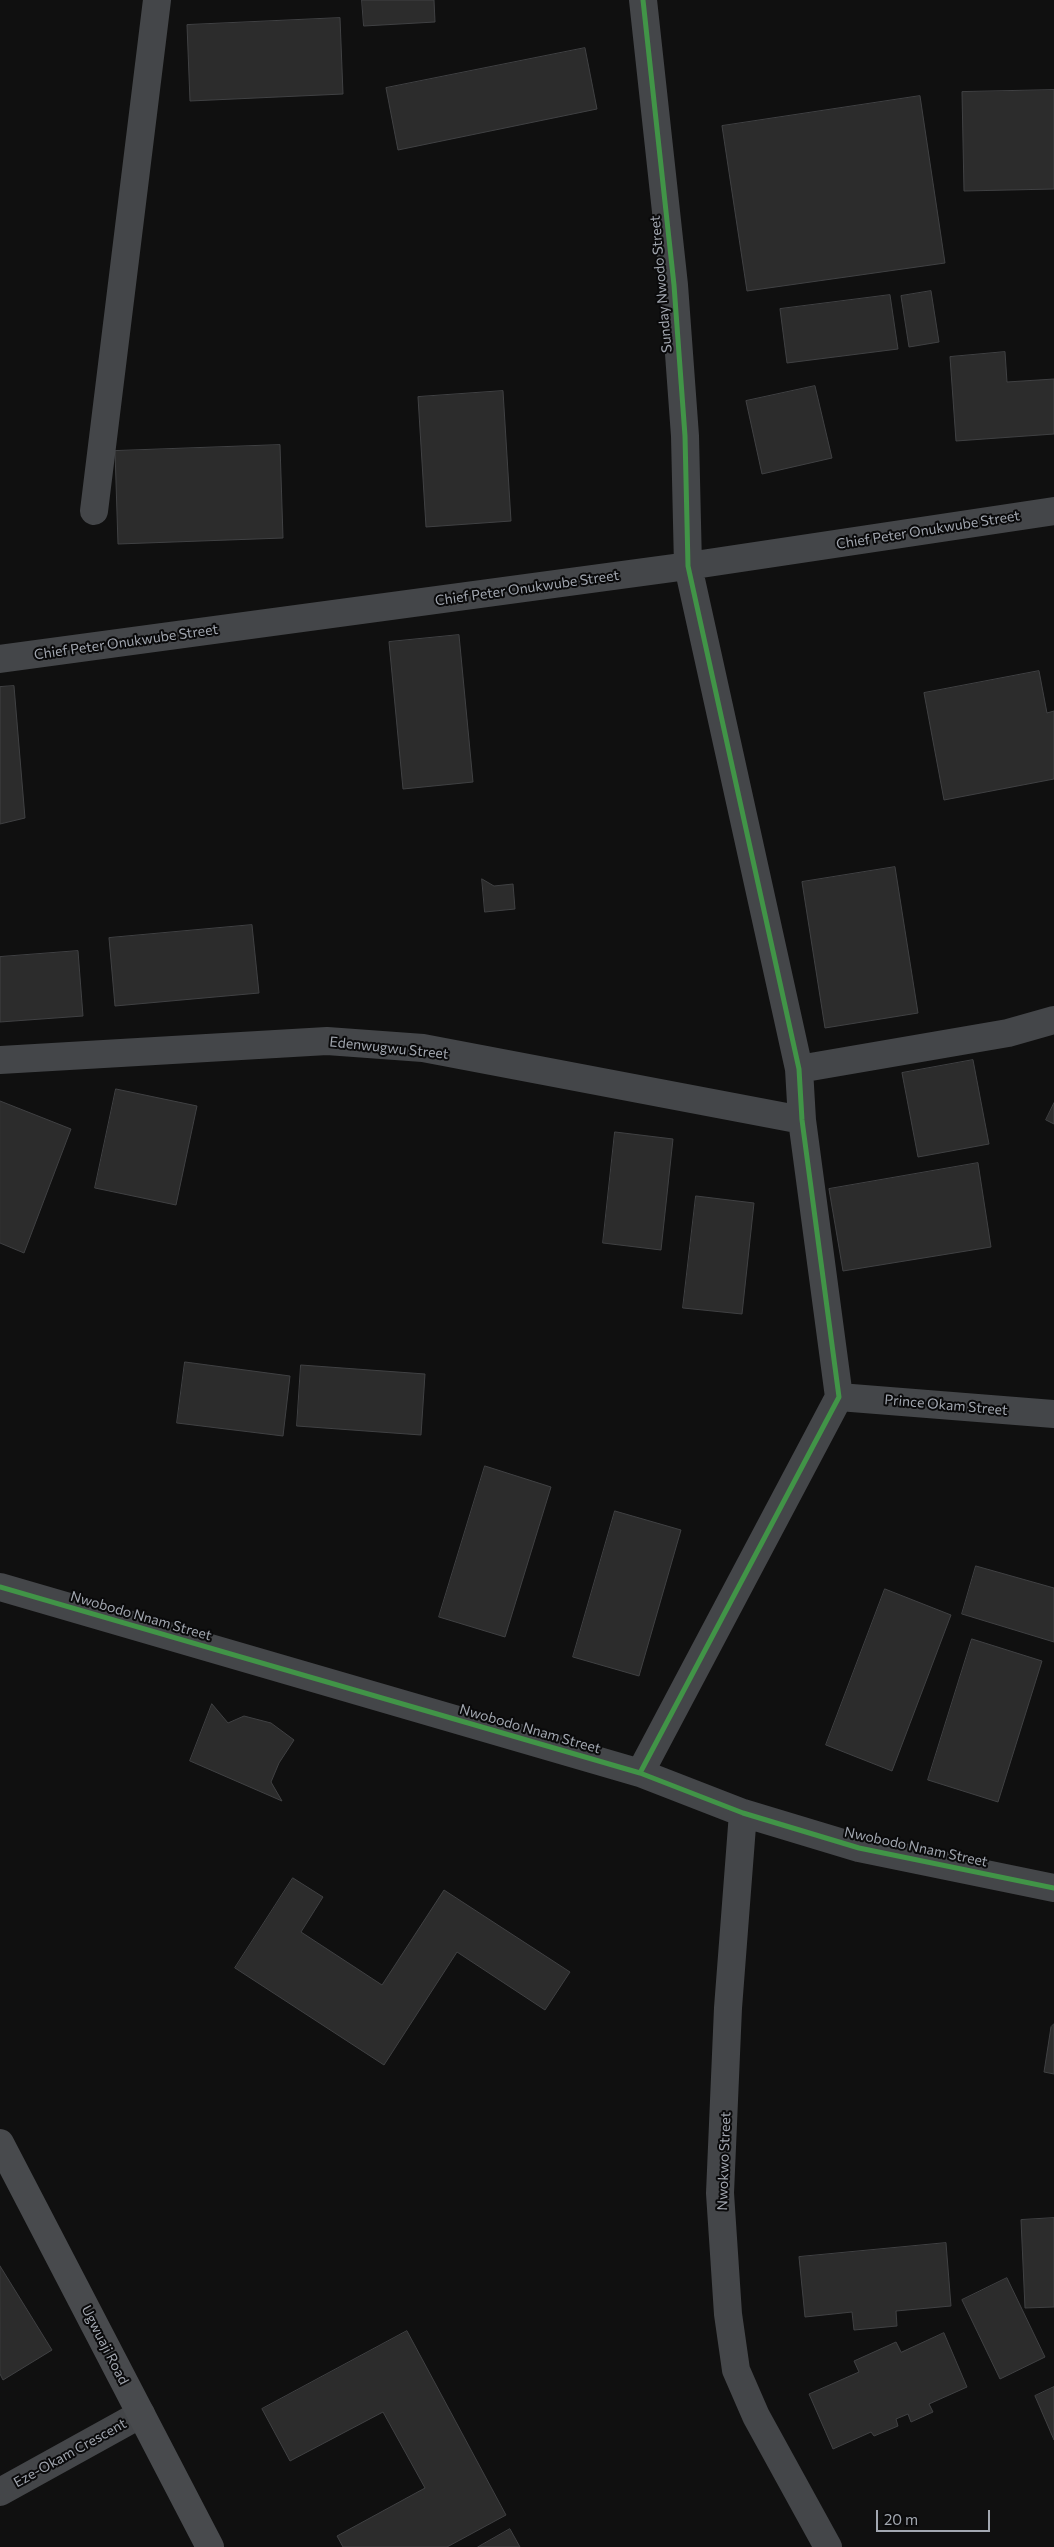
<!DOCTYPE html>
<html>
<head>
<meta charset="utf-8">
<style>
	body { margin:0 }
	#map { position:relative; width:1054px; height:2547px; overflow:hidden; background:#101010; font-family:Commissioner,sans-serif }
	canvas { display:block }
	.scale { position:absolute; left:876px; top:2510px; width:114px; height:22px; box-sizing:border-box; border:2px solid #a2a7b0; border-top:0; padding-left:6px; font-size:15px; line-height:18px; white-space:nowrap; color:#a2a7b0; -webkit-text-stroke:4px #0a0a0b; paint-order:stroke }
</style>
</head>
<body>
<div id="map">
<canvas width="1054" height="2547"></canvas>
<div class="scale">20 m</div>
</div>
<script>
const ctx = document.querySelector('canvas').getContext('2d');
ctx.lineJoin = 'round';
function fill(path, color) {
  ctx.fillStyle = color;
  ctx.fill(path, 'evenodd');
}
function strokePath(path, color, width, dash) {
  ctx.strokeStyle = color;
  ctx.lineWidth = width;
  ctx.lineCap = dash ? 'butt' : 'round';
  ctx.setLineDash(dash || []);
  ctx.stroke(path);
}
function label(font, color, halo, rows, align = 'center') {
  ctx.font = font + ' Commissioner,sans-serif';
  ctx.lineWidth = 4;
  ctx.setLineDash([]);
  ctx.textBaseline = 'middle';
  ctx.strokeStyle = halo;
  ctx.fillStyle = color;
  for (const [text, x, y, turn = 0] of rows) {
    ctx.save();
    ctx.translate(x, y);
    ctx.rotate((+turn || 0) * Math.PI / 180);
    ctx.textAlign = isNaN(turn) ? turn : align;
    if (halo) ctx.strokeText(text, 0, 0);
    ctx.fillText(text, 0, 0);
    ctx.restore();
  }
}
const building = new Path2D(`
	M 362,0 L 434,0 L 435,22 L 364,26 Z
	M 340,18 L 343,94 L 190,101 L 187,25 Z
	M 585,48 L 597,109 L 398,150 L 386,88 Z
	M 1054,90 L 1054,189 L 964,191 L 962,92 Z
	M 920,96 L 945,263 L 747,291 L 722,126 Z
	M 931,291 L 939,342 L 909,347 L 901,296 Z
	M 890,295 L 898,349 L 787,363 L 780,309 Z
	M 1005,352 L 1007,382 L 1054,379 L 1054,434 L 956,441 L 950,357 Z
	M 815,386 L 832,458 L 762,474 L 746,401 Z
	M 503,391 L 511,521 L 426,527 L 418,397 Z
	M 280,445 L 283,538 L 118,544 L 115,451 Z
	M 459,635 L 473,782 L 403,789 L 389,642 Z
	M 1039,671 L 1047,713 L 1054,711 L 1054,779 L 944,800 L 924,693 Z
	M 14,686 L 25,818 L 0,824 L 0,687 Z
	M 895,867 L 918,1013 L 825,1028 L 802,882 Z
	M 482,879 L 494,886 L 513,884 L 515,909 L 485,912 Z
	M 252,925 L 259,993 L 115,1006 L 109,938 Z
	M 78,951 L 83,1016 L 0,1022 L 0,957 Z
	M 973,1060 L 989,1144 L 918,1157 L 902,1073 Z
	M 116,1089 L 197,1106 L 176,1205 L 95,1188 Z
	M 0,1101 L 71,1129 L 24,1253 L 0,1243 Z
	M 1054,1103 L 1054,1124 L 1046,1120 Z
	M 615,1132 L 673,1139 L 661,1250 L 603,1243 Z
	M 978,1163 L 991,1247 L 843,1271 L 829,1189 Z
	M 696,1196 L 754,1203 L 742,1314 L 683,1308 Z
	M 185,1362 L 290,1376 L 283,1436 L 177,1423 Z
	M 301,1365 L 425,1374 L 421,1435 L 297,1426 Z
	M 485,1466 L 551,1487 L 505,1637 L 439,1617 Z
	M 615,1511 L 681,1530 L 639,1676 L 573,1657 Z
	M 976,1566 L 1054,1588 L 1054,1642 L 962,1614 Z
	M 885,1589 L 951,1615 L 892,1771 L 826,1745 Z
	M 972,1639 L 1042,1661 L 998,1802 L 928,1780 Z
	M 212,1704 L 228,1723 L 244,1716 L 271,1723 L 294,1740 L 279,1763 L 271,1782 L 282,1801 L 190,1761 Z
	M 293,1878 L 323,1897 L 301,1932 L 382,1985 L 444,1890 L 570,1972 L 545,2010 L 457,1952 L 384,2065 L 235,1968 Z
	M 1054,2024 L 1054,2074 L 1044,2072 L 1051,2027 Z
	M 1054,2218 L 1054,2307 L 1025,2308 L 1021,2220 Z
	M 946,2243 L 951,2306 L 896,2311 L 897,2326 L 854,2330 L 852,2312 L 805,2317 L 799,2257 Z
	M 0,2266 L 52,2350 L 3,2380 L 0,2374 Z
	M 1007,2278 L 1045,2357 L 1000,2379 L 962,2300 Z
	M 407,2331 L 506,2515 L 447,2547 L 343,2547 L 337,2536 L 425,2488 L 383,2412 L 290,2461 L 262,2409 Z
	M 944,2333 L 967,2387 L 929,2404 L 933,2412 L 911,2422 L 908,2414 L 896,2419 L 898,2426 L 874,2436 L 871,2432 L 833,2449 L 809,2394 L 859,2372 L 854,2361 L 896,2342 L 901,2352 Z
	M 1054,2387 L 1054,2440 L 1035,2396 Z
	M 510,2529 L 520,2547 L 478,2547 Z`);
fill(building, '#2c2c2c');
strokePath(building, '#404143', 1);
strokePath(new Path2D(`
	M 94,511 L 157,0
	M 0,659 L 688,566 L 1054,511
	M 0,1060 L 327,1041 L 423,1048 L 802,1120
	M 799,1069 L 1008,1033 L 1054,1020
	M 839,1397 L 1054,1414
	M 0,1587 L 640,1773 L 743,1813 L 859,1848 L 1054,1888
	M 640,1773 L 839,1397 L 802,1120 L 799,1069 L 688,566 L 685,436 L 674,285 L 643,0
	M 743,1813 L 728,2008 L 720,2193 L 728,2314 L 736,2370 L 756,2416 L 828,2547
	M 0,2492 L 141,2414`), '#444649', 28);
strokePath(new Path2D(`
	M 0,2143 L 210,2547`), '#484a4d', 28);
strokePath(new Path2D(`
	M 0,1587 L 640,1773 L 743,1813 L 859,1848 L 1054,1888
	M 640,1773 L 839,1397 L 802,1120 L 799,1069 L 688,566 L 685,436 L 674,285 L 643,0`), '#419447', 5);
label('14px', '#a2a7b0', '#0a0a0b', [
	["Sunday Nwodo Street",661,284,-95],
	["Chief Peter Onukwube Street",928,530,-9],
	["Chief Peter Onukwube Street",527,588,-8],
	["Chief Peter Onukwube Street",126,642,-8],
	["Edenwugwu Street",389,1048,6],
	["Prince Okam Street",946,1405,5],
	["Nwobodo Nnam Street",141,1616,16],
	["Nwobodo Nnam Street",530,1729,16],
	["Nwobodo Nnam Street",916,1847,12],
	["Nwokwo Street",724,2161,-88],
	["Ugwuaji Road",105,2345,63],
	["Eze-Okam Crescent",70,2453,-29]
]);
</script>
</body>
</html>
